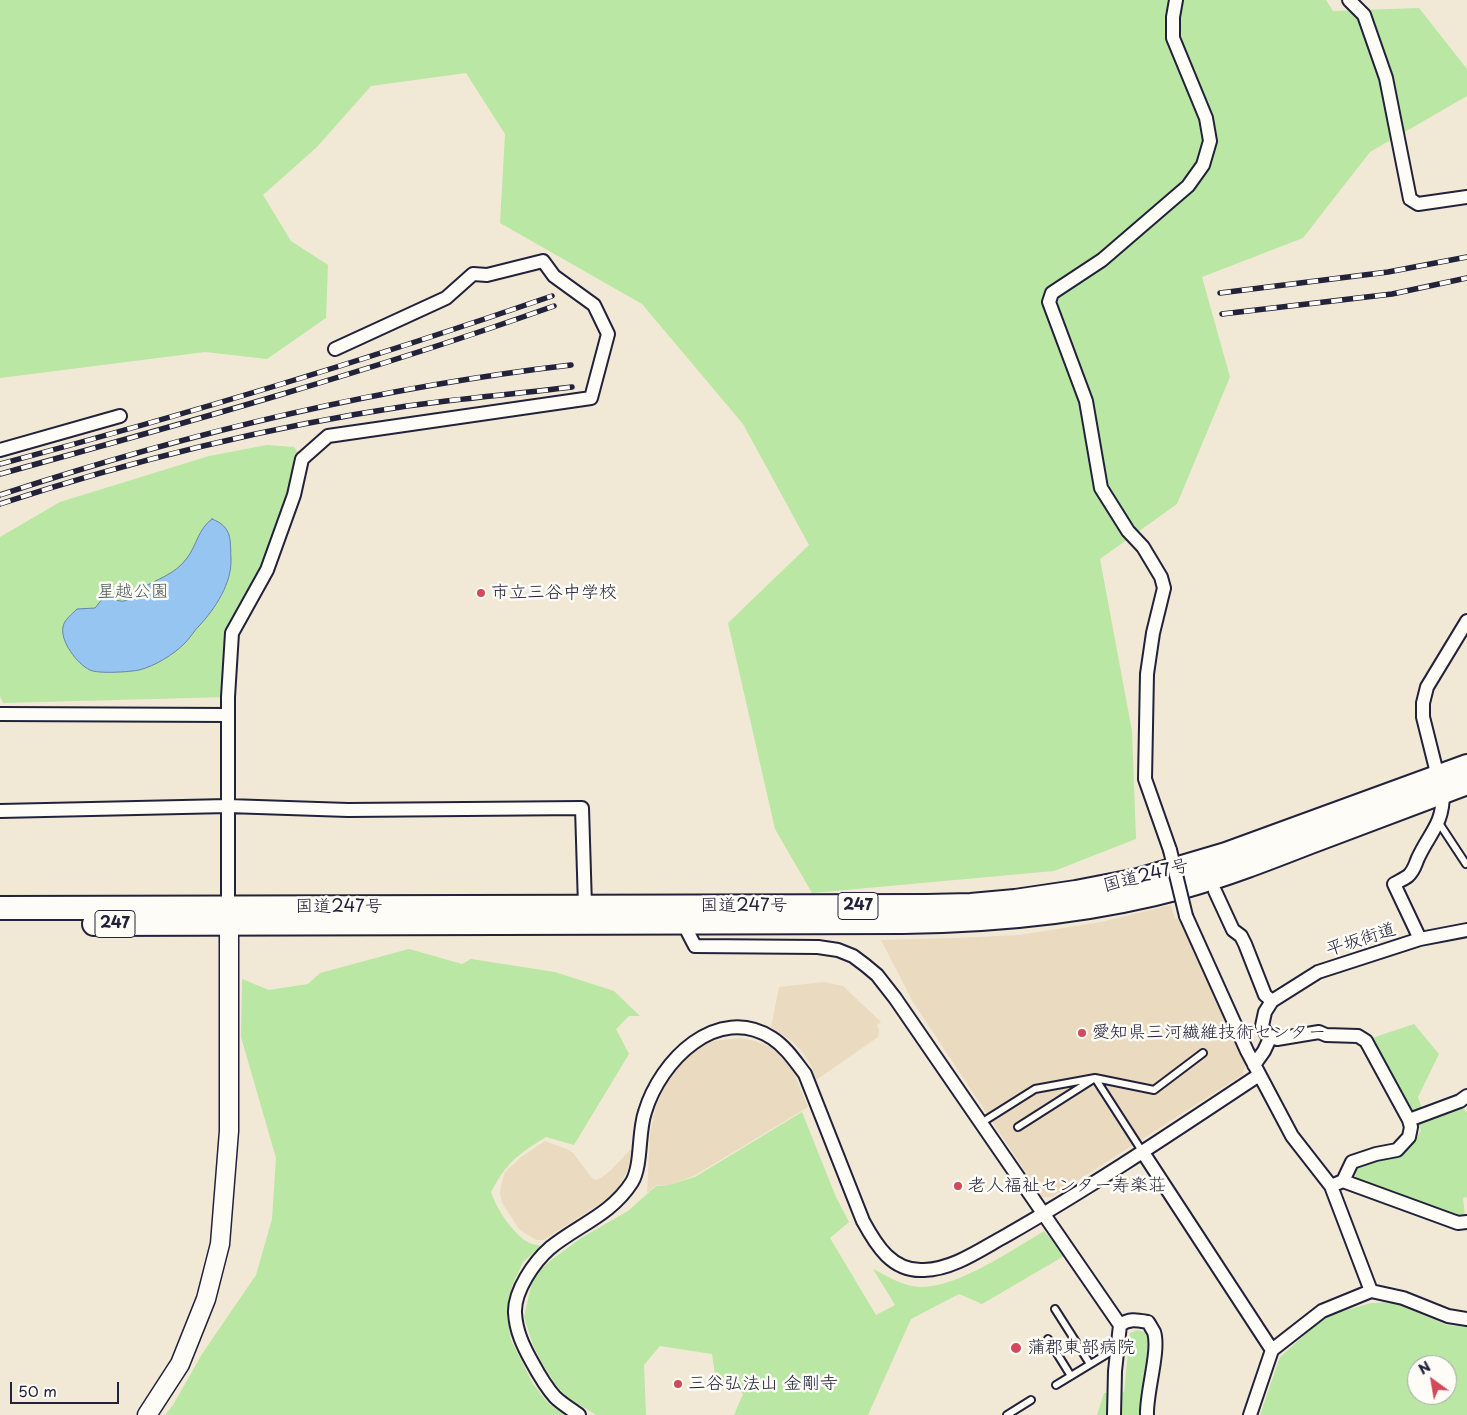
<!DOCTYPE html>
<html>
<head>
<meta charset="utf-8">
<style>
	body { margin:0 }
	#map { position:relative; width:1467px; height:1415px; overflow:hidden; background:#f2e8d6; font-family:"Playpen Sans",sans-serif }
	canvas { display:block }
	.north { position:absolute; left:1407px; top:1355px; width:50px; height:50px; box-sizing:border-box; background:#fdfcf7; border:1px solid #a5a5ac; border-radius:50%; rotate:328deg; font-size:14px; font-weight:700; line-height:20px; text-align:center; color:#22223b }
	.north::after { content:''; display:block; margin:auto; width:18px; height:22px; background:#d1495b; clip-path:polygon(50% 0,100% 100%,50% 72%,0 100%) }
	.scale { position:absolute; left:10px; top:1382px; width:109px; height:22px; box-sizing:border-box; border:2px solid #22223b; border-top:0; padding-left:6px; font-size:15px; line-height:18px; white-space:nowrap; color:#22223b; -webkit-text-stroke:4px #fdfcf7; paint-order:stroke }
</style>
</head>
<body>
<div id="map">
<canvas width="1467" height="1415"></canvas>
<div class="north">N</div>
<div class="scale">50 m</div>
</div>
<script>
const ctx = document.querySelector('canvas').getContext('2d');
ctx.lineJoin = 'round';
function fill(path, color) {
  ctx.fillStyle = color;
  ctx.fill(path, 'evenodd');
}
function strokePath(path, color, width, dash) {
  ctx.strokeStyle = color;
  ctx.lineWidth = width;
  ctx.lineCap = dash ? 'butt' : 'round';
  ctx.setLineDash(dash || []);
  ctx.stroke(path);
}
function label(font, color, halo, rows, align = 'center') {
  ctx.font = font + ' "Playpen Sans","Klee One",sans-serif';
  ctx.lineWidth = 5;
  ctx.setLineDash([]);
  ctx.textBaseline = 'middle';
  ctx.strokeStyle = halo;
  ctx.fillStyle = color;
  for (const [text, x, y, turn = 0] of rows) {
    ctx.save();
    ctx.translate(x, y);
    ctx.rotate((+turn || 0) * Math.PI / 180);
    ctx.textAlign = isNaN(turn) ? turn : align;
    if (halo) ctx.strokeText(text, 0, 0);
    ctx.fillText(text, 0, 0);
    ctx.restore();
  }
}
fill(new Path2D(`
	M 1171,905 L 1175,919 L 1180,918 L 1246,1064 L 1242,1075 L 1052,1197 L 1042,1197 L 913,1002 L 881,940 L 956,938 L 1019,935 L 1101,922 Z
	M 824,982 L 843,986 L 881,1022 L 877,1025 L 879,1029 L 878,1037 L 816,1080 L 812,1067 L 804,1054 L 793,1042 L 771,1027 L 779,987 Z
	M 740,1038 L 755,1041 L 770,1047 L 781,1055 L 788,1062 L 794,1074 L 808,1107 L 694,1176 L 665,1186 L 656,1185 L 647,1193 L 650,1135 L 653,1119 L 656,1106 L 666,1084 L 684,1060 L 701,1046 L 713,1041 Z
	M 545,1141 L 569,1150 L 573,1153 L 592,1178 L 595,1180 L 601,1178 L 610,1171 L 631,1149 L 628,1170 L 617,1189 L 612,1195 L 601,1203 L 543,1240 L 536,1240 L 520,1230 L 502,1203 L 500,1194 L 501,1186 L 505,1172 L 521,1157 Z`), '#eadabf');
fill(new Path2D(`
	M 0,0 L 1326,0 L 1333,11 L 1419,8 L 1467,69 L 1467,96 L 1370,152 L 1303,238 L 1202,277 L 1230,377 L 1177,504 L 1100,559 L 1132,731 L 1136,839 L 1054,871 L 812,893 L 775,829 L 728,623 L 809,545 L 743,424 L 642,304 L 500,223 L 505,134 L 466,73 L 371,86 L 317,147 L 263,195 L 291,241 L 328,265 L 326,318 L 267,359 L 205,352 L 0,378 Z
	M 267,445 L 294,447 L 302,459 L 294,495 L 232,633 L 228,697 L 3,703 L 0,696 L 0,537 L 60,502 L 209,456 Z
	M 409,949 L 462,964 L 471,959 L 555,972 L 614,991 L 640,1016 L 629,1016 L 616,1029 L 629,1054 L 574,1145 L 546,1137 C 517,1155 507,1162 491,1192 C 496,1208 512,1232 526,1241 C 530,1244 537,1245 541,1246 L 523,1262 L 512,1286 L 507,1317 L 511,1340 L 533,1384 L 549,1404 L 565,1415 L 165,1415 L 173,1405 L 202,1354 L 256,1275 L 272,1219 L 276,1158 L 241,1037 L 242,979 L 269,990 L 308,984 L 320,973 Z
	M 1414,1024 L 1439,1054 L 1418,1097 L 1425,1119 L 1461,1105 L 1467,1113 L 1467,1197 L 1463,1198 L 1465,1216 C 1460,1216 1455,1215 1450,1214 C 1434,1210 1363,1185 1355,1176 L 1358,1165 C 1385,1158 1409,1159 1421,1130 L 1406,1106 L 1372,1038 Z
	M 802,1112 L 836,1197 L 849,1222 L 830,1238 L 876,1315 L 895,1305 L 873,1269 C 885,1275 898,1283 912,1286 C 949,1294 1012,1250 1044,1231 L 1064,1256 L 982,1304 L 959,1294 L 911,1319 L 868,1415 L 734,1415 L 743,1394 L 735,1385 L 716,1381 L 712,1354 L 660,1346 L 644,1365 L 646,1415 L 596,1415 L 567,1397 L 555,1384 L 541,1361 L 533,1345 L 524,1317 L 530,1290 L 535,1275 L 550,1261 L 581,1238 L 628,1211 L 656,1186 L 665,1186 L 695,1177 Z
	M 1392,1302 L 1447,1325 L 1467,1327 L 1467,1415 L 1260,1415 L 1280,1357 L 1326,1316 L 1371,1303 ZM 1417,1365 L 1447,1365 L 1447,1395 L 1417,1395 Z
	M 1137,1330 L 1145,1332 L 1149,1338 L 1141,1404 L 1142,1415 L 1097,1415 L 1104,1393 L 1124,1392 L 1130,1333 Z`), '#bae7a4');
const water = new Path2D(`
	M 212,519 C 233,527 230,540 231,559 C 232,583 215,609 199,626 C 194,631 190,638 185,643 C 173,655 155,666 139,670 C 130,672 98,674 90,670 C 77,664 60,641 63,627 C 64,620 72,614 77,609 L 95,608 L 106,594 C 112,597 117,602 124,601 C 131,600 134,594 139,590 C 156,579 175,575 187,558 C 197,545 198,529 212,519 Z`);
fill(water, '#95c5f0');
strokePath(water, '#6784a8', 1);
const lane = new Path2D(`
	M 1439,823 L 1466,864
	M 981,1123 L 1035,1089 L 1095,1078 L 1142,1151
	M 1018,1127 L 1095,1078 L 1154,1090 L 1203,1053
	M 1055,1309 L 1090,1364
	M 1048,1339 L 1071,1376
	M 1056,1385 L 1117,1348
	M 1007,1415 L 1031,1400`);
const street = new Path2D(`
	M 1349,0 L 1364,15 L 1386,78 L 1410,199 L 1418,204 L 1467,197
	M 0,450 L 120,416
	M 0,714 L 228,715
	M 1438,777 L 1423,717 L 1423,703 L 1427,687 L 1467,621
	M 0,811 L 228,806 L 348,810 L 582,808 L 585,906
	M 1170,850 L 1145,779 L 1147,674 L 1153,633 L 1164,588 L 1161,577 L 1143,547 L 1128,531 L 1101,488 L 1086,401 L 1049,302 L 1052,293 L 1102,260 L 1188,186 L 1203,165 L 1210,141 L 1206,118 L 1173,38 L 1173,17 L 1176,0
	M 1215,891 L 1233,930 L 1241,936 L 1245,944 L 1265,995 L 1272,1001
	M 228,908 L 228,697 L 232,633 L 267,570 L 294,495 L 302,459 L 328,436 L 591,398 L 608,334 L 594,305 L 554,276 L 543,261 L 487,275 L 473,274 L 446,298 L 335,349
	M 1186,916 L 1247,1051 L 1292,1136 L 1331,1186 L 1371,1291
	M 683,923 L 695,946 L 818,947 L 838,950 L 853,956 L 865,965 L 877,975 L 895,998 L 1120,1325 L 1115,1371 L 1114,1415
	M 1420,939 L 1394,884 C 1399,881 1404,879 1408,876 C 1414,871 1415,865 1418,858 C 1430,832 1443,825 1443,793
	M 1254,1065 L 1264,1051 L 1271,1036
	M 1409,1120 L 1460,1101 L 1467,1096
	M 1142,1151 L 1272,1350
	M 1343,1181 L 1458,1223 L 1467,1222
	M 1331,1186 L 1343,1181 L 1352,1162 L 1376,1154 L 1397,1150 L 1409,1137 L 1411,1127 L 1409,1120 L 1366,1041 L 1358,1036 L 1326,1035 L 1319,1032 L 1277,1039 L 1267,1035 L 1262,1026 L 1265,1012 L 1272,1001 L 1318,972 L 1420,939 L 1467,930
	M 1120,1325 C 1130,1318 1137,1320 1148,1322 C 1150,1325 1152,1329 1154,1332 C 1160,1350 1146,1393 1147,1415
	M 579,1415 C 571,1409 562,1404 555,1397 C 545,1386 539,1375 532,1362 C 523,1346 516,1331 515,1313 C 514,1291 534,1262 550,1248 C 578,1225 611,1215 632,1182 C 642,1165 638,1132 645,1112 C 660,1061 717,1003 772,1038 C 786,1047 795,1061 805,1074 L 863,1221 C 876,1245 892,1272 924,1270 C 954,1269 981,1249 1007,1235 C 1093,1186 1176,1130 1259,1075
	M 1250,1415 L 1272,1350 L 1322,1311 L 1371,1291 L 1403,1298 L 1448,1316 L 1467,1319`);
const secondary = new Path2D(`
	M 147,1415 L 180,1364 L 206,1299 L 220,1244 L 229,1131 L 229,924`);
const highway = new Path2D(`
	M 0,908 L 926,906 L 971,905 L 1015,901 L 1076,892 L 1138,880 L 1226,854 L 1467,766
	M 94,924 L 903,922 C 997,921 1092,912 1183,887 C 1226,875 1267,859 1308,843 C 1361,823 1414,803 1467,783`);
strokePath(lane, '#22223b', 10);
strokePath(street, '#22223b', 16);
strokePath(secondary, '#22223b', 21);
strokePath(highway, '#22223b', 26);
strokePath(lane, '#fdfcf7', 6);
strokePath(street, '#fdfcf7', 12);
strokePath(secondary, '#fdfcf7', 18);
strokePath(highway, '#fdfcf7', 22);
const rail = new Path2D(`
	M 1220,293 L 1388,272 L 1467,257
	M 1222,314 L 1392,294 L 1467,278
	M 0,464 C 186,415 370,359 552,296
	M 0,474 C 186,423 372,371 554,306
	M 0,495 C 188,433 374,388 571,365
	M 0,504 C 133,460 269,427 407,406 C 462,398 517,394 572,387`);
strokePath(rail, '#22223b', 5.5);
strokePath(rail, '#fdfcf7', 4, [11]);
const streetBridge = new Path2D(`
	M 1170,850 L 1186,916`);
strokePath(streetBridge, '#22223b', 16, []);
strokePath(streetBridge, '#fdfcf7', 12);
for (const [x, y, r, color] of [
	[481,593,5,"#d1495b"],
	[1082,1033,5,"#d1495b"],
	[958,1186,5,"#d1495b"],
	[1016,1348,6,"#d1495b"],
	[678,1384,5,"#d1495b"]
]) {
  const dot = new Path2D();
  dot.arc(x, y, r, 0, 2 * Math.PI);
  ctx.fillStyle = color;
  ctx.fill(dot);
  strokePath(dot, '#fdfcf7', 2);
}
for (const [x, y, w] of [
	[858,906,40],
	[115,924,40]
]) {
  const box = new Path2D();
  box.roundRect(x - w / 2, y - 13.5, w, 27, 4);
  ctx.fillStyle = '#fdfcf7';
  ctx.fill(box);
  strokePath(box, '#22223b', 1);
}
label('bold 16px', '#22223b', null, [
	["247",858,906],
	["247",115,924]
]);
label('18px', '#505d5a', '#fdfcf7', [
	["星越公園",133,592]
]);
label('18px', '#22223b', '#fdfcf7', [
	["市立三谷中学校",491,593],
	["愛知県三河繊維技術センター",1092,1033],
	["老人福祉センター寿楽荘",968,1186],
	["蒲郡東部病院",1027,1348],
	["三谷弘法山 金剛寺",688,1384]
], 'left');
label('18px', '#22223b', '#fdfcf7', [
	["国道247号",1146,876,-14],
	["国道247号",744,906],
	["国道247号",339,907],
	["平坂街道",1361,940,-18]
]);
</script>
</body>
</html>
